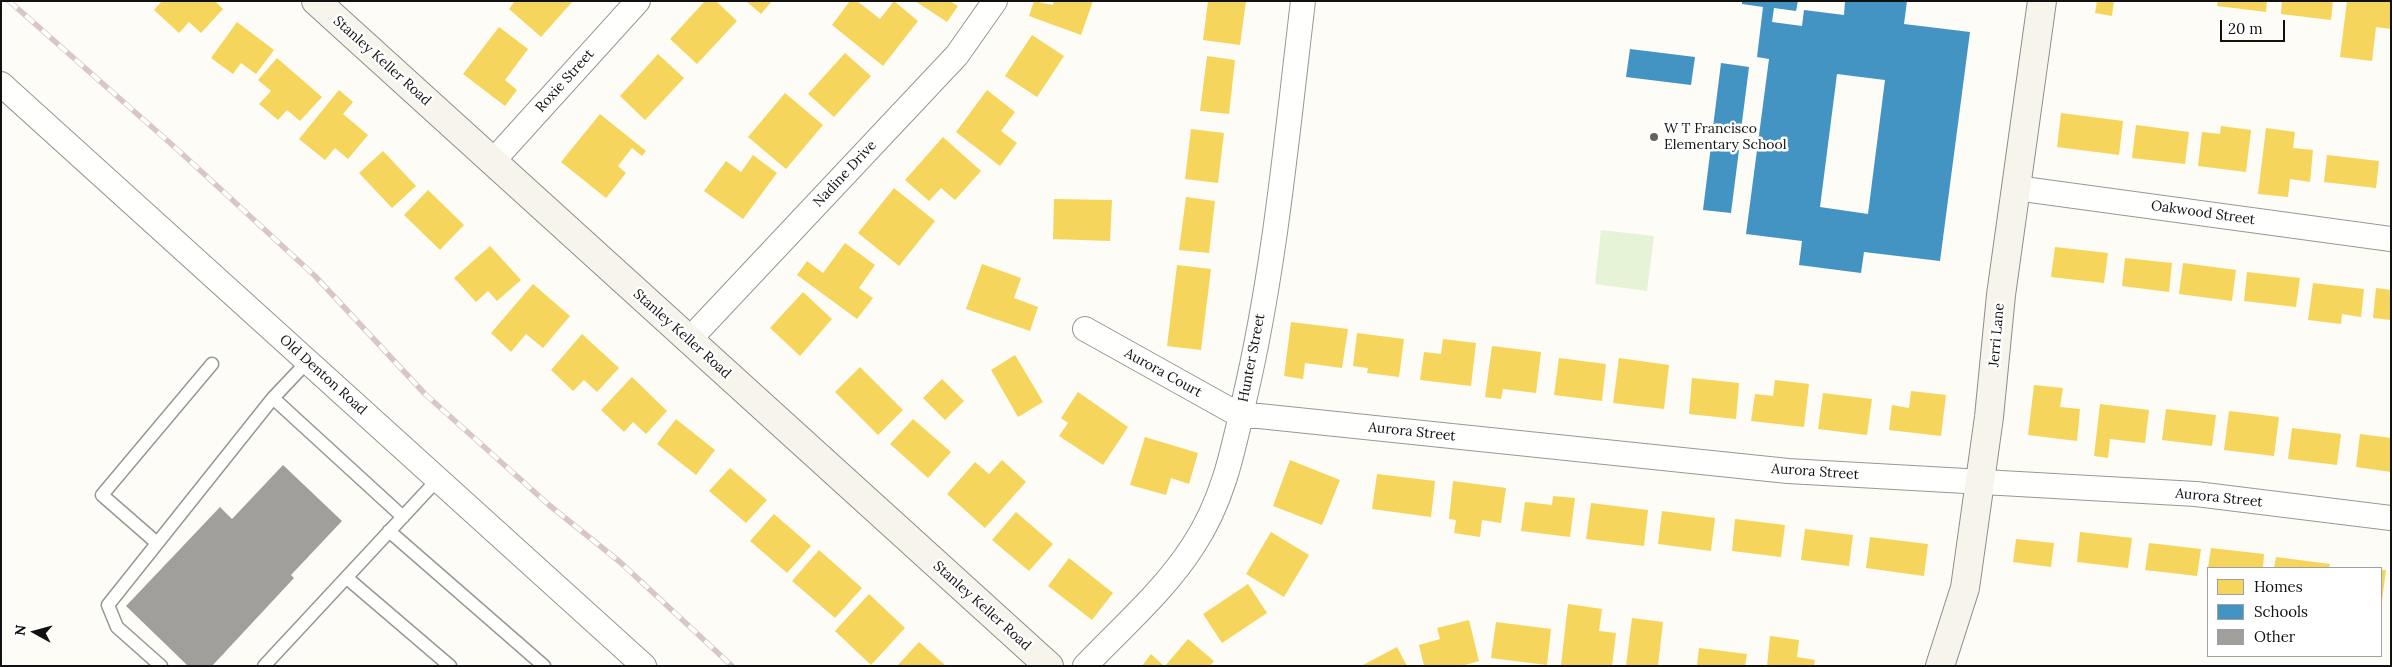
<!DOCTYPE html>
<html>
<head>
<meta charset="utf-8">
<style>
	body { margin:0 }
	#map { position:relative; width:2392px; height:667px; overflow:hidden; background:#fdfcf7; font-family:Lora,serif }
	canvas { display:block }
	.frame { position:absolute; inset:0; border:2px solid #111; pointer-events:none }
	.legend { position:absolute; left:2207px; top:567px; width:175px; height:90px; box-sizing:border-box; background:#fff; border:1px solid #a0a0a0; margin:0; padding:6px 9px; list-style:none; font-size:15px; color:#111 }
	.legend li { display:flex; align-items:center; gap:10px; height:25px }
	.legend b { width:25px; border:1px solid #a0a0a0 }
	.north { position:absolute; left:10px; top:607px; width:50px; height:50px; -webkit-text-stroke:4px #fff; paint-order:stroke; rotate:277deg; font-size:14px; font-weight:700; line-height:20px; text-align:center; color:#111 }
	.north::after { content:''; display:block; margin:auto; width:18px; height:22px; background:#111; clip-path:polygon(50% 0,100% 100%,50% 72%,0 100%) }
	.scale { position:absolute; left:2220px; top:20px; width:65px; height:22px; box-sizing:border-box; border:2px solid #111; border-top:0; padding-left:6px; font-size:15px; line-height:18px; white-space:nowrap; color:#111; -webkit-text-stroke:4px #fff; paint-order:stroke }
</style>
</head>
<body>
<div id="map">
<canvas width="2392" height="667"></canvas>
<div class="frame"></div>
<ul class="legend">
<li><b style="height:14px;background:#f6d55c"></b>Homes</li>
<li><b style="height:14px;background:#4393c3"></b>Schools</li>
<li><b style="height:14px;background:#a19f9c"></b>Other</li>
</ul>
<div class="north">N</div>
<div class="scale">20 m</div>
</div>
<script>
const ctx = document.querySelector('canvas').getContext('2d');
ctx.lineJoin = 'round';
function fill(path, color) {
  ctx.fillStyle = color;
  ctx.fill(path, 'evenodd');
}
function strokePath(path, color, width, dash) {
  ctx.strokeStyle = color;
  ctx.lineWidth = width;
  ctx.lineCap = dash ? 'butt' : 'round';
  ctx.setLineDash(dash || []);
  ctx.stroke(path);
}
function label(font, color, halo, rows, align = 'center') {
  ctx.font = font + ' Lora,serif';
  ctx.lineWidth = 5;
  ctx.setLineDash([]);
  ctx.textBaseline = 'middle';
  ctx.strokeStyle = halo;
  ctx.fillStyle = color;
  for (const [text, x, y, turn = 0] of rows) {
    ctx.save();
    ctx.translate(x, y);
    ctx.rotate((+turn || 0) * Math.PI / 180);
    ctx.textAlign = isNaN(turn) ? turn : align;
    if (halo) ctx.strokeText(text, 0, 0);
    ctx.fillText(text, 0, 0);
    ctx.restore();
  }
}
fill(new Path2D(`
	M 1601,230 L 1654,236 L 1647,291 L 1595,284 Z`), '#e7f3d7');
fill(new Path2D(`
	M 162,1 L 215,1 L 223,9 L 201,33 L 189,22 L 179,33 L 154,10 Z
	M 515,1 L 573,1 L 541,37 L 509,9 Z
	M 705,1 L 716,1 L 737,21 L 697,64 L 670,39 Z
	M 746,1 L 772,1 L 761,14 Z
	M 850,1 L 857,1 L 880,19 L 894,1 L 918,21 L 883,66 L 832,25 Z
	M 915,1 L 950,1 L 958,6 L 947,22 Z
	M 1034,1 L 1053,5 L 1054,1 L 1093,1 L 1081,35 L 1029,16 Z
	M 1208,1 L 1246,1 L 1240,45 L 1203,40 Z
	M 2097,1 L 2114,1 L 2112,16 L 2095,13 Z
	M 2218,1 L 2267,1 L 2266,12 L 2217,6 Z
	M 2282,1 L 2333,1 L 2331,20 L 2281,14 Z
	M 2347,1 L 2391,1 L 2391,29 L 2376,27 L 2372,61 L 2340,57 Z
	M 237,22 L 274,50 L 256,74 L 241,63 L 233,74 L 211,58 Z
	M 499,27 L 528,49 L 505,80 L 517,90 L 505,106 L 463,74 Z
	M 1032,35 L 1064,56 L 1037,97 L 1005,76 Z
	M 845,53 L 871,76 L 834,117 L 808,94 Z
	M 658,54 L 684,78 L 645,120 L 620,96 Z
	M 1207,56 L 1235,60 L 1229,114 L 1200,111 Z
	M 277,58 L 322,97 L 300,121 L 287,110 L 278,120 L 259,104 L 271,91 L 258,80 Z
	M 339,90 L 353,102 L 343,114 L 368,135 L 348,159 L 335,148 L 325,160 L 299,139 Z
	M 987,90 L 1015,112 L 1001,131 L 1017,143 L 1000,166 L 956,132 Z
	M 785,93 L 823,125 L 786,169 L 748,137 Z
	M 2061,113 L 2123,121 L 2119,155 L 2057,147 Z
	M 600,114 L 646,151 L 642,156 L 632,148 L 618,166 L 626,173 L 606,198 L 561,162 Z
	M 2136,125 L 2189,132 L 2185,164 L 2132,158 Z
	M 2221,126 L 2251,130 L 2246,172 L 2198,166 L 2202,132 L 2220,134 Z
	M 2266,128 L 2295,132 L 2293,148 L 2313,150 L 2310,182 L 2290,179 L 2288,197 L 2258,194 Z
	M 1191,129 L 1224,133 L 1218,183 L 1185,179 Z
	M 943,137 L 981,171 L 955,200 L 941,188 L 929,201 L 905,180 Z
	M 383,151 L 416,186 L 392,208 L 359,173 Z
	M 753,155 L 777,173 L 743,219 L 704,191 L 726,161 L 741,172 Z
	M 2327,155 L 2379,161 L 2376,188 L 2324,182 Z
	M 894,188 L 935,221 L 899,266 L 858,233 Z
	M 428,190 L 464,225 L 440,250 L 404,215 Z
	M 1186,197 L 1215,201 L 1209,253 L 1179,250 Z
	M 1054,199 L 1112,200 L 1110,241 L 1053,239 Z
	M 845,243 L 875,265 L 859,288 L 873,298 L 857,319 L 797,275 L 807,261 L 823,273 Z
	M 490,246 L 521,280 L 497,301 L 488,291 L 476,302 L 454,278 Z
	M 2055,247 L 2108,253 L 2104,283 L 2051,277 Z
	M 2125,258 L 2172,263 L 2169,292 L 2122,286 Z
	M 2183,263 L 2236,270 L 2232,301 L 2179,294 Z
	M 982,264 L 1021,278 L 1014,298 L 1038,307 L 1030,331 L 966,309 Z
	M 1177,265 L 1211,269 L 1201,350 L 1167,346 Z
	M 2247,272 L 2300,278 L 2296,307 L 2244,301 Z
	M 2313,283 L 2364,289 L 2361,317 L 2342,314 L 2341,324 L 2308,320 Z
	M 533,284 L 570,316 L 543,348 L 526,334 L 511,352 L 491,333 Z
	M 2376,288 L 2391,290 L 2391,320 L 2373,318 Z
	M 803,292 L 832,319 L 800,356 L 770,328 Z
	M 1291,322 L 1348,329 L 1342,368 L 1305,363 L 1303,379 L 1284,376 Z
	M 1357,333 L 1404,339 L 1399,377 L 1367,373 L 1368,368 L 1353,366 Z
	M 582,334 L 619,368 L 597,392 L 584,380 L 573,391 L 551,370 Z
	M 1443,339 L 1476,343 L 1471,386 L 1420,380 L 1424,352 L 1441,354 Z
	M 1492,346 L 1541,352 L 1536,393 L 1503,389 L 1501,399 L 1485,397 Z
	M 1015,355 L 1043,402 L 1018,417 L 991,370 Z
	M 1559,358 L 1606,364 L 1602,401 L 1554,395 Z
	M 1619,358 L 1669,365 L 1664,409 L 1613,403 Z
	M 860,367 L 903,410 L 878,435 L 835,392 Z
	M 632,377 L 667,411 L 646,434 L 633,422 L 624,432 L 601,410 Z
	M 1692,378 L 1739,383 L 1736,419 L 1689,414 Z
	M 942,379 L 964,401 L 945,420 L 923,398 Z
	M 1775,380 L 1809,384 L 1804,427 L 1751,421 L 1755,394 L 1773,396 Z
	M 2034,385 L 2063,388 L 2060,407 L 2080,409 L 2077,441 L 2028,435 Z
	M 1911,391 L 1946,395 L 1941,436 L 1889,430 L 1892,405 L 1909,408 Z
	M 1078,392 L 1128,427 L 1103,465 L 1059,436 L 1068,423 L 1061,418 Z
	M 1823,393 L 1872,399 L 1867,435 L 1818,429 Z
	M 2100,404 L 2149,410 L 2145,443 L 2110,439 L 2108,458 L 2094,456 Z
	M 2166,409 L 2216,415 L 2212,446 L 2162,440 Z
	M 2229,411 L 2279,417 L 2274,456 L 2224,450 Z
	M 676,419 L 715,450 L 696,475 L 657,444 Z
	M 913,419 L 951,452 L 928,478 L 890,444 Z
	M 2292,428 L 2341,434 L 2337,465 L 2288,459 Z
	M 2360,434 L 2391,438 L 2391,472 L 2356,467 Z
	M 1145,437 L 1198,453 L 1189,484 L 1171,478 L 1166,495 L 1130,485 Z
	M 1002,460 L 1026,482 L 985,528 L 947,494 L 975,462 L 989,474 Z
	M 1290,460 L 1340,480 L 1322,525 L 1273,506 Z
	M 730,468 L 767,500 L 746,523 L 709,491 Z
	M 1377,474 L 1435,481 L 1431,517 L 1372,509 Z
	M 1453,481 L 1506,488 L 1501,523 L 1482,520 L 1480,537 L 1454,533 L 1456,520 L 1449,519 Z
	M 1553,496 L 1575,498 L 1570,537 L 1521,531 L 1525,502 L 1552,505 Z
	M 1591,503 L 1648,510 L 1644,546 L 1586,539 Z
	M 1662,511 L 1715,518 L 1711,551 L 1658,544 Z
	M 1016,512 L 1053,544 L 1029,571 L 992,540 Z
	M 774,514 L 811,546 L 787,573 L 750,541 Z
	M 1735,519 L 1785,525 L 1781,557 L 1732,551 Z
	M 1805,529 L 1853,535 L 1849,566 L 1801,560 Z
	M 1271,532 L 1309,555 L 1284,597 L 1246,574 Z
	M 2080,532 L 2132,538 L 2128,568 L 2077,562 Z
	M 1870,537 L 1928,544 L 1924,576 L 1866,568 Z
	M 2016,539 L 2054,543 L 2051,567 L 2013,562 Z
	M 2149,543 L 2201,549 L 2197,576 L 2145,570 Z
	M 2211,548 L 2264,554 L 2263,568 L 2208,568 Z
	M 819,550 L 862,588 L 835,618 L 792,581 Z
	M 2276,557 L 2330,564 L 2329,568 L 2274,568 Z
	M 1069,558 L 1113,593 L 1092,620 L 1048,586 Z
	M 2381,570 L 2386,570 L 2382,601 L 2381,601 Z
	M 1248,584 L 1267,613 L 1222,643 L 1203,614 Z
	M 869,594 L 905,628 L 871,665 L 835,631 Z
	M 1568,604 L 1602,609 L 1599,631 L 1616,633 L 1612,666 L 1561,665 Z
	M 1632,618 L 1663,622 L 1658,666 L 1626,666 Z
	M 1469,620 L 1479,661 L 1462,666 L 1424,666 L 1419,645 L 1440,639 L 1437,628 Z
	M 1496,622 L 1551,629 L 1547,665 L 1491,658 Z
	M 1770,636 L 1799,640 L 1797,657 L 1815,660 L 1814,666 L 1767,666 Z
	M 1188,639 L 1214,661 L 1210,666 L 1165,666 Z
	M 919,642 L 946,666 L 897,666 Z
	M 1397,647 L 1407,666 L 1361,666 Z
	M 1699,648 L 1747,654 L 1745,666 L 1697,666 Z
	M 1151,654 L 1164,666 L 1142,666 Z`), '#f6d55c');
fill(new Path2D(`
	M 1742,1 L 1798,1 L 1796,11 L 1774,8 L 1772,22 L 1802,26 L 1804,10 L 1844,15 L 1845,1 L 1907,1 L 1904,24 L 1970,32 L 1940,261 L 1864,252 L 1861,273 L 1799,265 L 1802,241 L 1746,234 L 1769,59 L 1757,57 L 1763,7 L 1742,4 ZM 1837,74 L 1885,80 L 1868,214 L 1820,207 Z
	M 1630,49 L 1695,57 L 1691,85 L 1626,77 Z
	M 1721,63 L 1749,67 L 1741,130 L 1713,127 Z
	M 1711,146 L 1739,150 L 1731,213 L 1703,210 Z`), '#4393c3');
fill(new Path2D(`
	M 283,465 L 342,521 L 291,575 L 294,578 L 212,666 L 188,666 L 126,606 L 220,507 L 232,519 Z`), '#a19f9c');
const lane = new Path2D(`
	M 273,398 L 403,517
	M 389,531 L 544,666
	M 157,543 L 102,495 L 212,364
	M 347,578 L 450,666
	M 161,666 L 117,627 L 108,605 L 273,398 L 308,361
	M 264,666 L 438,479`);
const street = new Path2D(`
	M 1,84 L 644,666
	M 493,161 L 638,1
	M 2016,188 L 2391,239
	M 1085,329 L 1241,416 L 1259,416 L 1788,471 L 2196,494 L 2391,518
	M 688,341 L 957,55 L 995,1
	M 1085,666 C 1122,627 1164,591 1193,546 C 1223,501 1233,451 1244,401 C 1275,270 1287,134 1303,1`);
const secondary = new Path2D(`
	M 316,1 L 1049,666
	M 1940,666 L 1965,588 L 1989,417 L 2001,295 L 2042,1`);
strokePath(lane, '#979795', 15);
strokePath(street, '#979795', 26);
strokePath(secondary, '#8e8d8b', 30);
strokePath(lane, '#fffffe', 12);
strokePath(street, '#fffffe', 24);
strokePath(secondary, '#f6f4eb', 28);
const rail = new Path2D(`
	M 9,1 L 178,150 L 315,276 L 425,394 L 549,505 L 620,562 L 732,666`);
strokePath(rail, '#d9c6c7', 5.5);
strokePath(rail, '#fff', 4, [11]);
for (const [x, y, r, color] of [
	[1654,137,5,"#646362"]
]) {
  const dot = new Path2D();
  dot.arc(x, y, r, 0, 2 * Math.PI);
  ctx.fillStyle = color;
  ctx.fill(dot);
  strokePath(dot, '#fff', 2);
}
label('14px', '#111', '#fff', [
	["Stanley Keller Road",382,61,42],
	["Roxie Street",565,81,-48],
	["Nadine Drive",845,174,-47],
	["Oakwood Street",2203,213,8],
	["Stanley Keller Road",682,334,42],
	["Jerri Lane",1997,335,-85],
	["Hunter Street",1252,358,-79],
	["Aurora Court",1163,373,29],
	["Old Denton Road",323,375,42],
	["Aurora Street",1412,432,6],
	["Aurora Street",1815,472,4],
	["Aurora Street",2219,498,6],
	["Stanley Keller Road",982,606,42]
]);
label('14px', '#111', '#fff', [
	["W T Francisco",1664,129],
	["Elementary School",1664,145]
], 'left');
</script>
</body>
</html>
